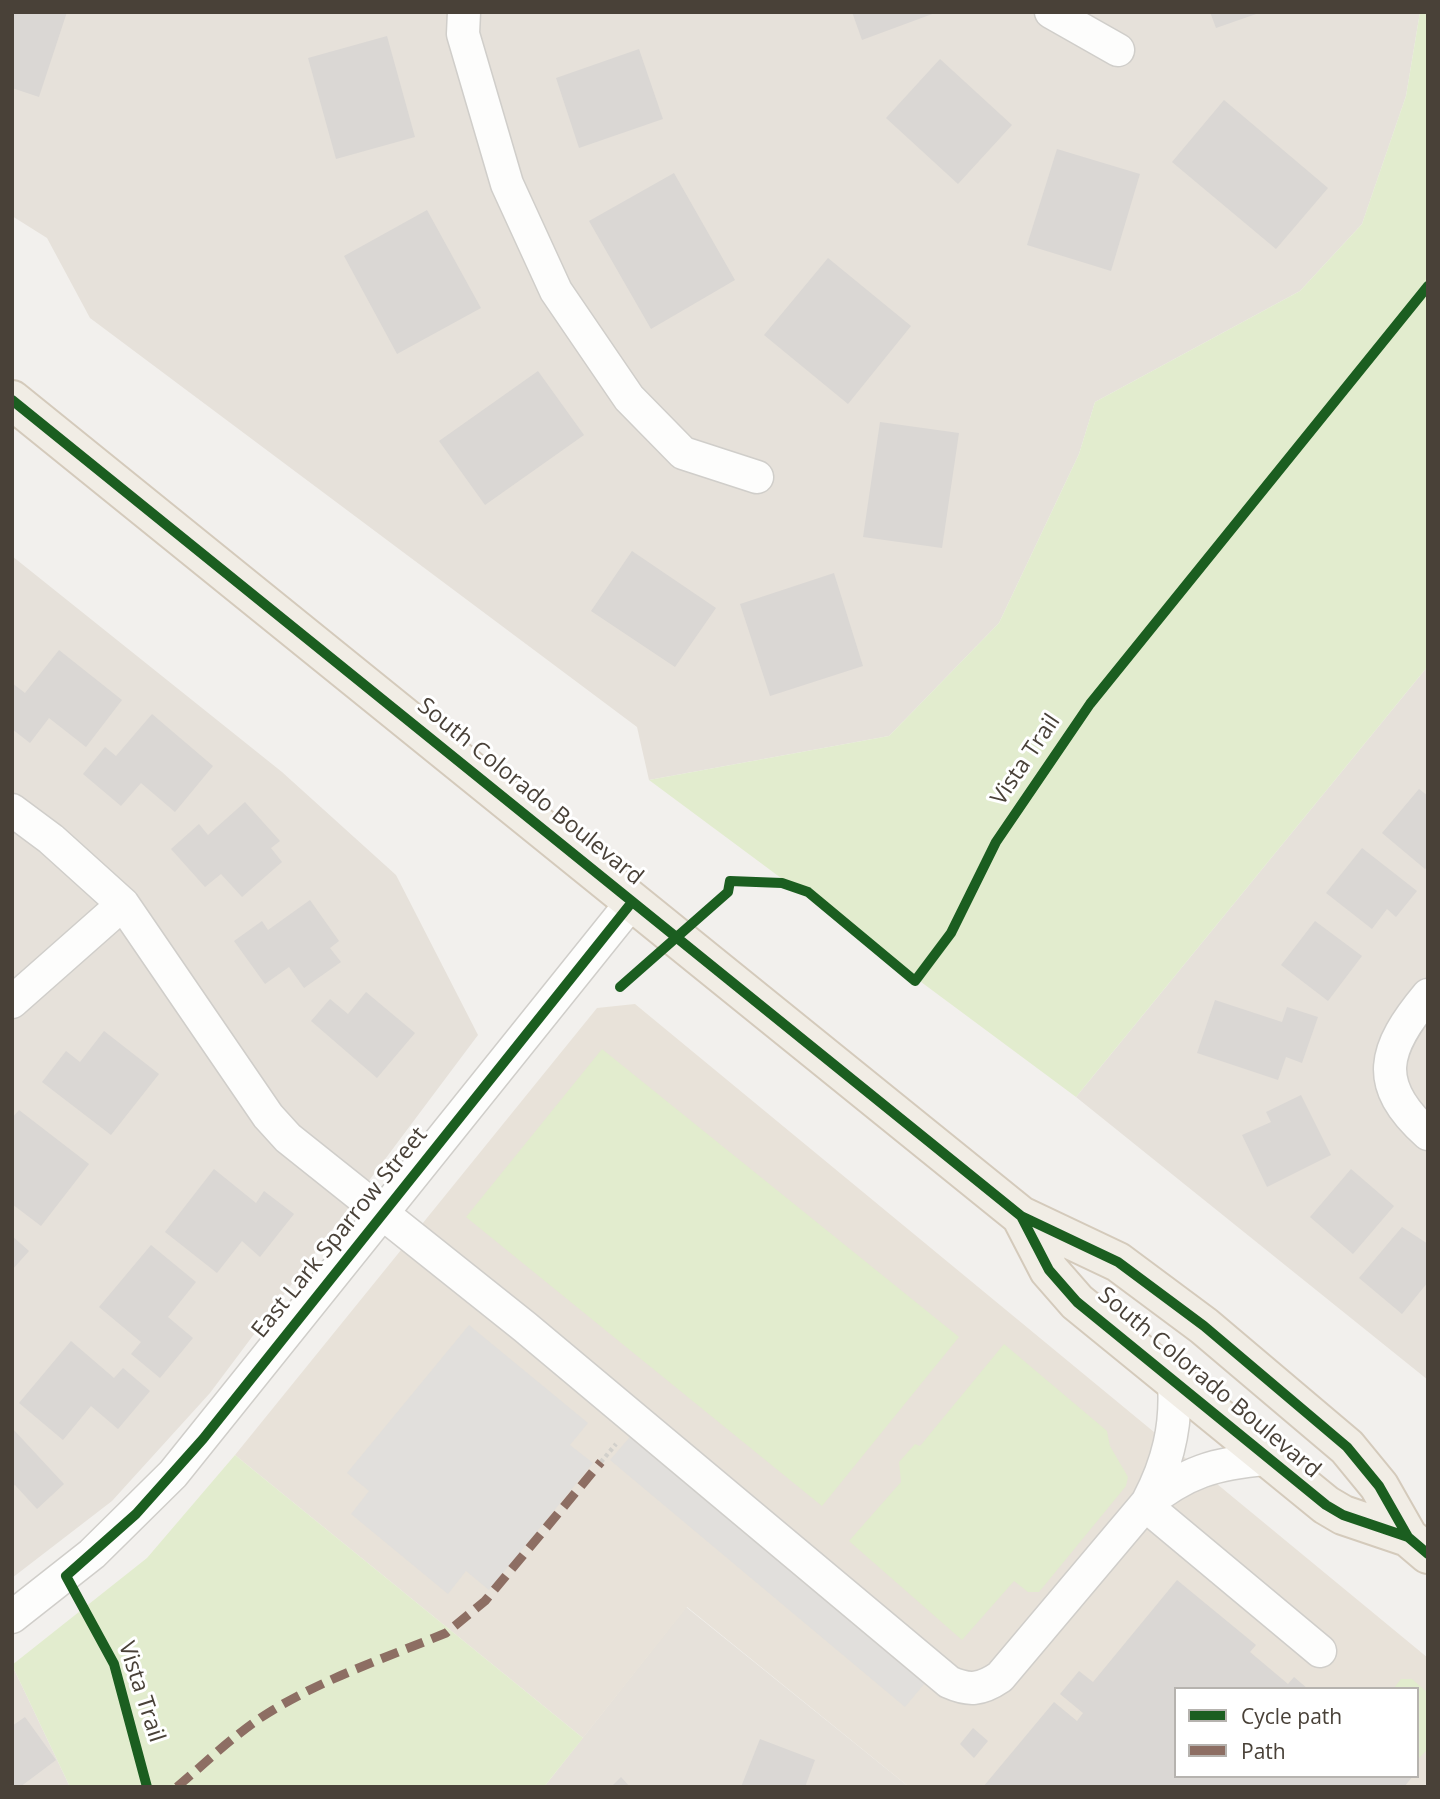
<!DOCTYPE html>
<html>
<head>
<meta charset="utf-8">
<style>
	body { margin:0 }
	#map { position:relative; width:1440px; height:1799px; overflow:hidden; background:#f2f0ed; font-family:"Open Sans",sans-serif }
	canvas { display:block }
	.frame { position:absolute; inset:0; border:14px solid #494138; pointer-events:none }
	.legend { position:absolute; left:1174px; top:1687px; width:245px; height:91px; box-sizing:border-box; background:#fff; border:2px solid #b6b3af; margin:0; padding:9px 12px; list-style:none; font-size:21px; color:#494138 }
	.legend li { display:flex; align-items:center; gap:14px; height:35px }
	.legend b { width:35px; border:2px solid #b6b3af }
</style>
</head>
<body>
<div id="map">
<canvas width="1440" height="1799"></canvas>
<div class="frame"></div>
<ul class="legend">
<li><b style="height:9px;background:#1b5e20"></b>Cycle path</li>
<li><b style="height:9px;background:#8d6e63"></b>Path</li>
</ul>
</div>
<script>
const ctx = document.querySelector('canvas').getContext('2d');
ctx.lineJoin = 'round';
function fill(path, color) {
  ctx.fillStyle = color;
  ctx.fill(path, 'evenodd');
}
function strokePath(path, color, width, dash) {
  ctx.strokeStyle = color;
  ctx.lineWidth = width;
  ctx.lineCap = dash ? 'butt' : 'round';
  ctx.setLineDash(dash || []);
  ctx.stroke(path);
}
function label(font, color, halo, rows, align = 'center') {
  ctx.font = font + ' "Open Sans",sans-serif';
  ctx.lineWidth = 6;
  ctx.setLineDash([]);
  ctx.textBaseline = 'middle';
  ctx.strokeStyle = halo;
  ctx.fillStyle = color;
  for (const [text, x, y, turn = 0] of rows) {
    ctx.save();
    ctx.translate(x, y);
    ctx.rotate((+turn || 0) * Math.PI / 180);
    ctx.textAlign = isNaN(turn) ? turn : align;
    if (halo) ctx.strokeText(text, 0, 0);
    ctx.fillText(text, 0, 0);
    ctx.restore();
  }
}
fill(new Path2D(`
	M 12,12 L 1420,12 L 1406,96 L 1362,224 L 1300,291 L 1095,402 L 1079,454 L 999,623 L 889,736 L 649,780 L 637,727 L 90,318 L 47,238 L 12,216 Z
	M 12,556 L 282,772 L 396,875 L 478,1035 L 210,1393 L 112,1501 L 12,1578 Z
	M 1428,666 L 1428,1380 L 1076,1097 Z
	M 686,1607 L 909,1787 L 544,1787 Z
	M 12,1665 L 70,1787 L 12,1787 Z`), '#e6e1da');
fill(new Path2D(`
	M 635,1004 L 1428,1658 L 1428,1787 L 909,1787 L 687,1607 L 583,1738 L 235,1455 L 597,1008 ZM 1176,1689 L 1417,1689 L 1417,1776 L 1176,1776 Z`), '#e8e2d9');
fill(new Path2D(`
	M 1420,12 L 1428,12 L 1428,666 L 1076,1097 L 649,780 L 889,736 L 999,623 L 1079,454 L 1095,402 L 1300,291 L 1362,224 L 1406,96 Z
	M 602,1049 L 959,1337 L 822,1506 L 466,1217 Z
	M 1004,1344 L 1107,1431 L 1110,1446 L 1128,1477 L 1126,1486 L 1039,1592 L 1028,1592 L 1014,1581 L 962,1640 L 849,1541 L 901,1482 L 899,1462 L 915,1444 L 920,1446 Z
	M 235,1455 L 583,1738 L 544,1787 L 70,1787 L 12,1665 L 147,1558 Z
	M 1401,1679 L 1412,1679 L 1428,1693 L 1428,1749 L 1419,1758 L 1417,1689 L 1393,1689 Z`), '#e2ecce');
fill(new Path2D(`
	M 469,1325 L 588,1423 L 570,1445 L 593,1463 L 489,1590 L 466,1571 L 448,1594 L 351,1514 L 369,1491 L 347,1473 Z
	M 641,1424 L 935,1671 L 905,1707 L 610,1460 Z`), '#e1dfdc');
fill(new Path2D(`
	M 12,12 L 67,12 L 39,97 L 12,88 Z
	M 852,12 L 935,12 L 935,13 L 862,40 Z
	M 1210,12 L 1259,12 L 1259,13 L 1216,28 Z
	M 387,36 L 415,137 L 336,159 L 308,58 Z
	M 639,49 L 663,119 L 579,148 L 556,78 Z
	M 940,59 L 1012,125 L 958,184 L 886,118 Z
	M 1224,100 L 1328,188 L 1276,249 L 1172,162 Z
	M 1057,149 L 1140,174 L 1111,271 L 1027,245 Z
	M 674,173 L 735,280 L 651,329 L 589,221 Z
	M 427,210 L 481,308 L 397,354 L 344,256 Z
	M 828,258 L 911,326 L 848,404 L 764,335 Z
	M 538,371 L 584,435 L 485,505 L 439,441 Z
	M 880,422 L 959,433 L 942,548 L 863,537 Z
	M 632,551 L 716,608 L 675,667 L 591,611 Z
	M 834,573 L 863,666 L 770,696 L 740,604 Z
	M 59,650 L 122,700 L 86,747 L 49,718 L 30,743 L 12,729 L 12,683 L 25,693 Z
	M 152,714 L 213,766 L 175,812 L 141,783 L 121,806 L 83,774 L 105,747 L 116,756 Z
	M 1419,789 L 1428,796 L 1428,866 L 1425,869 L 1382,833 Z
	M 245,802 L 280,841 L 271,848 L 282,862 L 242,897 L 221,874 L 205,887 L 171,849 L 199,824 L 208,835 Z
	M 1362,848 L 1417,891 L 1396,917 L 1387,909 L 1372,929 L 1326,893 Z
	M 310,900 L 339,941 L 330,948 L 341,962 L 304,988 L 289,967 L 265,984 L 234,941 L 262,921 L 268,930 Z
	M 1315,921 L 1362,956 L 1328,1001 L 1281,965 Z
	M 366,992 L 415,1033 L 377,1078 L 311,1021 L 330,999 L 348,1014 Z
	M 1215,1000 L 1282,1022 L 1287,1007 L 1318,1017 L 1302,1063 L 1286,1057 L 1278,1080 L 1197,1053 Z
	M 104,1031 L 159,1074 L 111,1135 L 42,1082 L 66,1051 L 80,1062 Z
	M 1301,1095 L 1331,1155 L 1267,1187 L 1242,1135 L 1271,1122 L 1266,1112 Z
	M 19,1110 L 89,1164 L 41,1226 L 12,1204 L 12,1118 Z
	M 214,1169 L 256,1203 L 264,1191 L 294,1214 L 260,1257 L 242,1241 L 217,1273 L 165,1232 Z
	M 1351,1169 L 1394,1206 L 1353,1254 L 1310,1217 Z
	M 1402,1227 L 1428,1244 L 1428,1282 L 1402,1314 L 1359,1278 Z
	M 12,1236 L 29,1251 L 12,1270 Z
	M 151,1245 L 196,1282 L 168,1317 L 193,1338 L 160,1378 L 131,1354 L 141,1342 L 99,1307 Z
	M 71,1341 L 114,1378 L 123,1368 L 150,1391 L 118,1429 L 91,1406 L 63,1440 L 19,1403 Z
	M 12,1428 L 64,1484 L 37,1509 L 15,1485 L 12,1487 Z
	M 1177,1580 L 1256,1645 L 1250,1652 L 1288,1684 L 1294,1677 L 1308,1689 L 1176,1689 L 1176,1776 L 1413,1776 L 1404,1787 L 983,1787 L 1054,1702 L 1077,1721 L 1083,1713 L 1060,1694 L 1079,1671 L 1093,1682 Z
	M 25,1717 L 56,1760 L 20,1787 L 12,1787 L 12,1726 Z
	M 973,1728 L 988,1741 L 974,1758 L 960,1744 Z
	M 760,1739 L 815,1760 L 805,1787 L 741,1787 Z
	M 621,1777 L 630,1787 L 611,1787 Z`), '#dad7d4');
const minor = new Path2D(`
	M 464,12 L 463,34 L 507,184 L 556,291 L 629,398 L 683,453 L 757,477
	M 1051,12 L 1118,50
	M 12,810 L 51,839 L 123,904 L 268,1116 L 288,1138 L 525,1327 L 949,1682 C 969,1691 981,1690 1000,1677 L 1145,1505 C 1186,1472 1215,1463 1267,1459
	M 1428,995 C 1383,1049 1372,1084 1428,1134
	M 12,1002 L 123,904
	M 1148,1501 C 1168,1463 1177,1426 1174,1383
	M 1145,1505 L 1320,1651
	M 12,1617 L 92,1554 L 173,1474 L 632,902`);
const major = new Path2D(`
	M 12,400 L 1021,1216 L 1118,1262 L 1204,1326 L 1347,1447 L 1379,1486 L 1408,1537 L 1428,1554
	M 1021,1216 L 1049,1270 L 1077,1302 L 1326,1505 L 1343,1515 L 1408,1537`);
strokePath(minor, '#d0ceca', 35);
strokePath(major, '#d4cabb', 42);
strokePath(new Path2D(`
	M 601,1462 L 616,1444`), '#d2d0cb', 4.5, [3.5, 3.5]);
strokePath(minor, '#fdfdfc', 32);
strokePath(major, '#f1ede5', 38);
strokePath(new Path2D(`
	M 177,1787 C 210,1759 241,1728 278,1707 C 331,1676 390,1656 446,1633 L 485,1601 L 601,1462`), '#8d6e63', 9, [18, 9]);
strokePath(new Path2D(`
	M 12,400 L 1021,1216 L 1118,1262 L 1204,1326 L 1347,1447 L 1379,1486 L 1408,1537 L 1428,1554
	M 620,987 L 728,892 L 730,881 L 782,883 L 808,892 L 915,981 L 951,933 L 996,842 L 1090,704 L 1428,286
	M 1021,1216 L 1049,1270 L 1077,1302 L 1326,1505 L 1343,1515 L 1408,1537
	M 147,1787 L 114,1664 L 66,1576 L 136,1514 L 203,1439 L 632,902`), '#1b5e20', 10);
label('23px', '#494138', '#fff', [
	["Vista Trail",1026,760,-56],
	["South Colorado Boulevard",530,792,39],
	["East Lark Sparrow Street",340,1233,-51],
	["South Colorado Boulevard",1209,1383,40],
	["Vista Trail",141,1692,72]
]);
</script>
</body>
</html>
